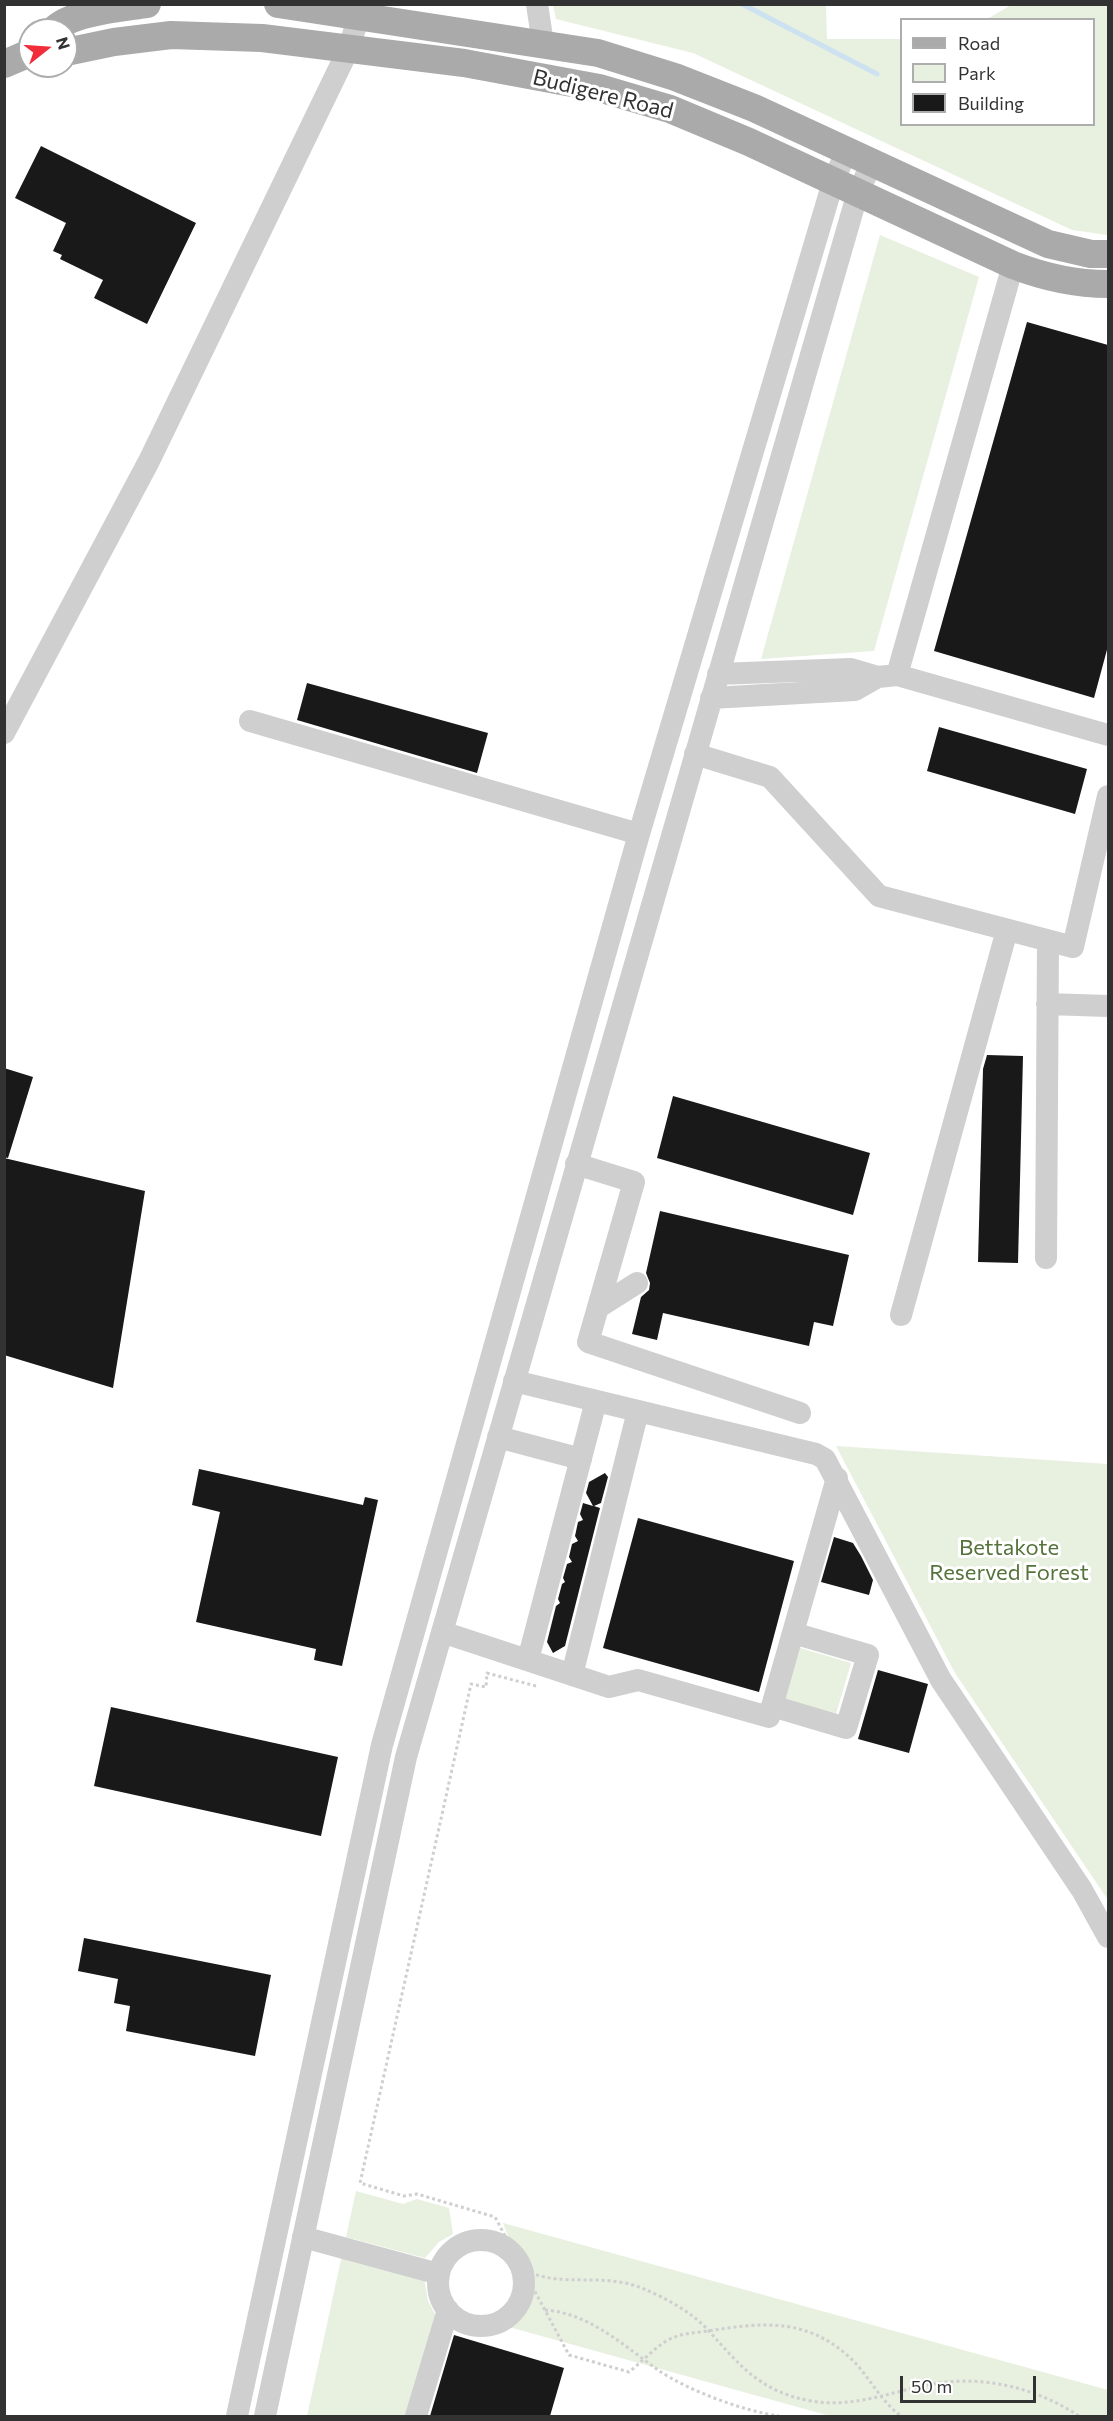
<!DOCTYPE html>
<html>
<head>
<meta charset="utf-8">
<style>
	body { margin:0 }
	#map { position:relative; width:1113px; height:2421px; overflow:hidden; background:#fff; font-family:Commissioner,sans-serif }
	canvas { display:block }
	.frame { position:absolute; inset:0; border:6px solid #323232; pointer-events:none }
	.legend { position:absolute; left:900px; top:18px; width:195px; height:108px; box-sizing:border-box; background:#fff; border:2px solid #adadad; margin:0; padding:8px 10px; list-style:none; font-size:18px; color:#323232 }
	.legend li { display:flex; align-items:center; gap:12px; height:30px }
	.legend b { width:30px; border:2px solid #adadad }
	.north { position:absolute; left:18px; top:18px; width:60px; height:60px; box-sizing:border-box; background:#fff; border:2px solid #adadad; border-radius:50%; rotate:73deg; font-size:16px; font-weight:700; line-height:24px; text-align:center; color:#323232 }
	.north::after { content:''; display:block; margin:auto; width:21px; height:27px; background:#f12d3a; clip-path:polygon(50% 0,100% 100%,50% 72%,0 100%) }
	.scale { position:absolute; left:900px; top:2376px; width:136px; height:27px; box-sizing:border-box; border:3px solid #323232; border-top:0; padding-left:8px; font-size:18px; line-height:21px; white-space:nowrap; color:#323232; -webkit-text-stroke:4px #fff; paint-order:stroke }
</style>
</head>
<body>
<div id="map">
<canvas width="1113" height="2421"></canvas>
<div class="frame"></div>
<ul class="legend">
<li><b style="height:8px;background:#aaa"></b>Road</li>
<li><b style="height:16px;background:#e8f0e0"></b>Park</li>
<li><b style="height:16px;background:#191919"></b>Building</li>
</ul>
<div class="north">N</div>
<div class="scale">50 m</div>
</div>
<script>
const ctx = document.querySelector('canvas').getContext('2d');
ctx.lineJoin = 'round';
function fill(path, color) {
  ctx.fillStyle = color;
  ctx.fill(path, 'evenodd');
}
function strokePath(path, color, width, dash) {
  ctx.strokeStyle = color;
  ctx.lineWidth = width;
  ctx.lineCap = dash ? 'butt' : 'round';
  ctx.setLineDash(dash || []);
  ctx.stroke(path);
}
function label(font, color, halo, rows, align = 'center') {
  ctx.font = font + ' Commissioner,sans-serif';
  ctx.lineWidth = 6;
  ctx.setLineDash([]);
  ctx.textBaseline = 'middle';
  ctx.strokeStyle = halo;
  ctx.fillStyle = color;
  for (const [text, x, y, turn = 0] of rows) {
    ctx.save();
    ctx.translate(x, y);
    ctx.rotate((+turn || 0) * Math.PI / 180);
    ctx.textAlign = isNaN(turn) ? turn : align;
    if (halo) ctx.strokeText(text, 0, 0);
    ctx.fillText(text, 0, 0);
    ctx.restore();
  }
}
fill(new Path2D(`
	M 553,5 L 826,5 L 827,39 L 901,39 L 902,124 L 1094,124 L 1094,20 L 987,19 L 1011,5 L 1108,5 L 1108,235 L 1072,230 L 693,53 L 556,19 Z
	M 880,235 L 979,277 L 874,651 L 761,659 Z
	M 836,1446 L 1108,1464 L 1108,1900 L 955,1673 Z
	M 800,1648 L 851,1663 L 836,1714 L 785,1699 Z
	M 356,2191 L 403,2204 L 417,2199 L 449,2208 L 453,2234 L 439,2242 L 425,2258 L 346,2237 Z
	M 503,2223 L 1108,2390 L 1108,2416 L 830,2416 L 509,2327 L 528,2307 L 529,2290 Z
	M 342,2255 L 424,2277 L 428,2301 L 440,2323 L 411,2416 L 307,2416 Z`), '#e8f0e0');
strokePath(new Path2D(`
	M 742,4 L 877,74`), '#cce2f0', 5);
fill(new Path2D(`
	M 41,146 L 196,223 L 147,324 L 94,298 L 103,280 L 60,259 L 62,255 L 53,251 L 66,223 L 15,198 Z
	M 1027,322 L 1108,345 L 1108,646 L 1094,698 L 934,651 Z
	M 307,683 L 488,733 L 477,773 L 297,720 Z
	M 939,727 L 1087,769 L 1075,814 L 927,771 Z
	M 987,1055 L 1023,1056 L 1018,1263 L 978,1262 L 983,1069 Z
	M 4,1068 L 33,1077 L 8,1158 L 4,1157 Z
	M 673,1096 L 870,1153 L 853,1215 L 657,1158 Z
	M 4,1158 L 145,1191 L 113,1388 L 4,1355 Z
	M 660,1211 L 849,1255 L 833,1326 L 814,1322 L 809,1346 L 663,1313 L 657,1340 L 632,1334 L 641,1297 L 649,1290 L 650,1283 L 646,1273 Z
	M 199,1469 L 363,1505 L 365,1497 L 378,1500 L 342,1666 L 314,1660 L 316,1649 L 196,1622 L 220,1512 L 192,1505 Z
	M 605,1473 L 608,1477 L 601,1503 L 594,1506 L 600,1508 L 565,1646 L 553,1653 L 547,1642 L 556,1606 L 560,1603 L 558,1599 L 562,1584 L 565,1582 L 563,1578 L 567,1564 L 572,1562 L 569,1557 L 572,1544 L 578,1541 L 575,1536 L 578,1522 L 583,1520 L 580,1514 L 583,1503 L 593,1506 L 586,1493 L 589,1482 Z
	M 638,1518 L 794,1561 L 759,1692 L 603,1648 Z
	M 834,1537 L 853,1543 L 861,1556 L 873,1580 L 869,1595 L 821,1582 Z
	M 878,1670 L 928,1684 L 909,1753 L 858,1739 Z
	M 111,1707 L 338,1757 L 321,1836 L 94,1786 Z
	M 84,1938 L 271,1975 L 255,2056 L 126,2031 L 130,2006 L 114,2003 L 118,1979 L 78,1971 Z
	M 454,2335 L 564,2368 L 550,2416 L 430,2416 Z`), '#191919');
strokePath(new Path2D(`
	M 536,1686 L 487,1673 L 486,1687 L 471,1684 L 360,2183 L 404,2196 L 417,2194 L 495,2217 L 569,2355 L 629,2372 C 642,2362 654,2348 668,2340 C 681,2333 694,2333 708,2331 C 759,2323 804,2317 847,2355 C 868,2373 878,2399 901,2416
	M 525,2270 C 561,2289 603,2271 644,2289 C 666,2298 693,2313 709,2331 C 740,2366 761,2392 811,2401 C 852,2408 888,2393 927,2385 C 980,2374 1035,2387 1079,2416
	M 545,2310 C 589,2313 623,2345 658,2370 C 687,2390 743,2411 779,2416`), '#cfcfcf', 3, [3, 3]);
strokePath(new Path2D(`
	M 537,4 L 543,44
	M 718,674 L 851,669 L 878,677
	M 897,675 L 1013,265
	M 711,698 L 855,690 L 878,677 L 897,675 L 1108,735
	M 250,721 L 639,834
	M 4,733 L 149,461 L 349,48 L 359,15
	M 695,754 L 770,777 L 879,896 L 1073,947 L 1108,796
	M 1047,1004 L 1108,1006
	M 576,1164 L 634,1182 L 588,1342 L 800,1413
	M 1046,1258 L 1048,941
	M 599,1307 L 637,1283
	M 901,1315 L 1007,930
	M 514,1381 L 816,1454 L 825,1459 L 941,1680 L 1082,1890 L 1108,1937
	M 498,1437 L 581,1459
	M 442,1632 L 609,1687 L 638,1680 L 769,1717 L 837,1478
	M 528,1660 L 596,1401
	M 572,1675 L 638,1411
	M 772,1706 L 846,1728 L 868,1655 L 793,1633
	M 303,2237 L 439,2274
	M438 2283a43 43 0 1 1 86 0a43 43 0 1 1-86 0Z
	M 237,2416 L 382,1745 L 639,834 L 834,179 L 847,151
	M 265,2416 L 406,1757 L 858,192 L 872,163
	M 416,2416 L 448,2310`), '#cfcfcf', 22);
strokePath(new Path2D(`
	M 278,4 L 598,53 L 675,77 L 754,108 L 1048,244 L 1091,254 L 1108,254
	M 54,30 C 71,12 122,8 147,4
	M 66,52 L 114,42 L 171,35 L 262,38 L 464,63 L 599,88 L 670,109 L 749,142 L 1013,265 C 1044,277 1075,284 1108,284
	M 4,64 L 30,53`), '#aaa', 28);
label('22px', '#323232', '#fff', [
	["Budigere Road",603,94,14]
]);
label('22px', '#55733b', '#fff', [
	["Bettakote",1009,1548],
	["Reserved Forest",1009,1573]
]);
</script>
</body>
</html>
